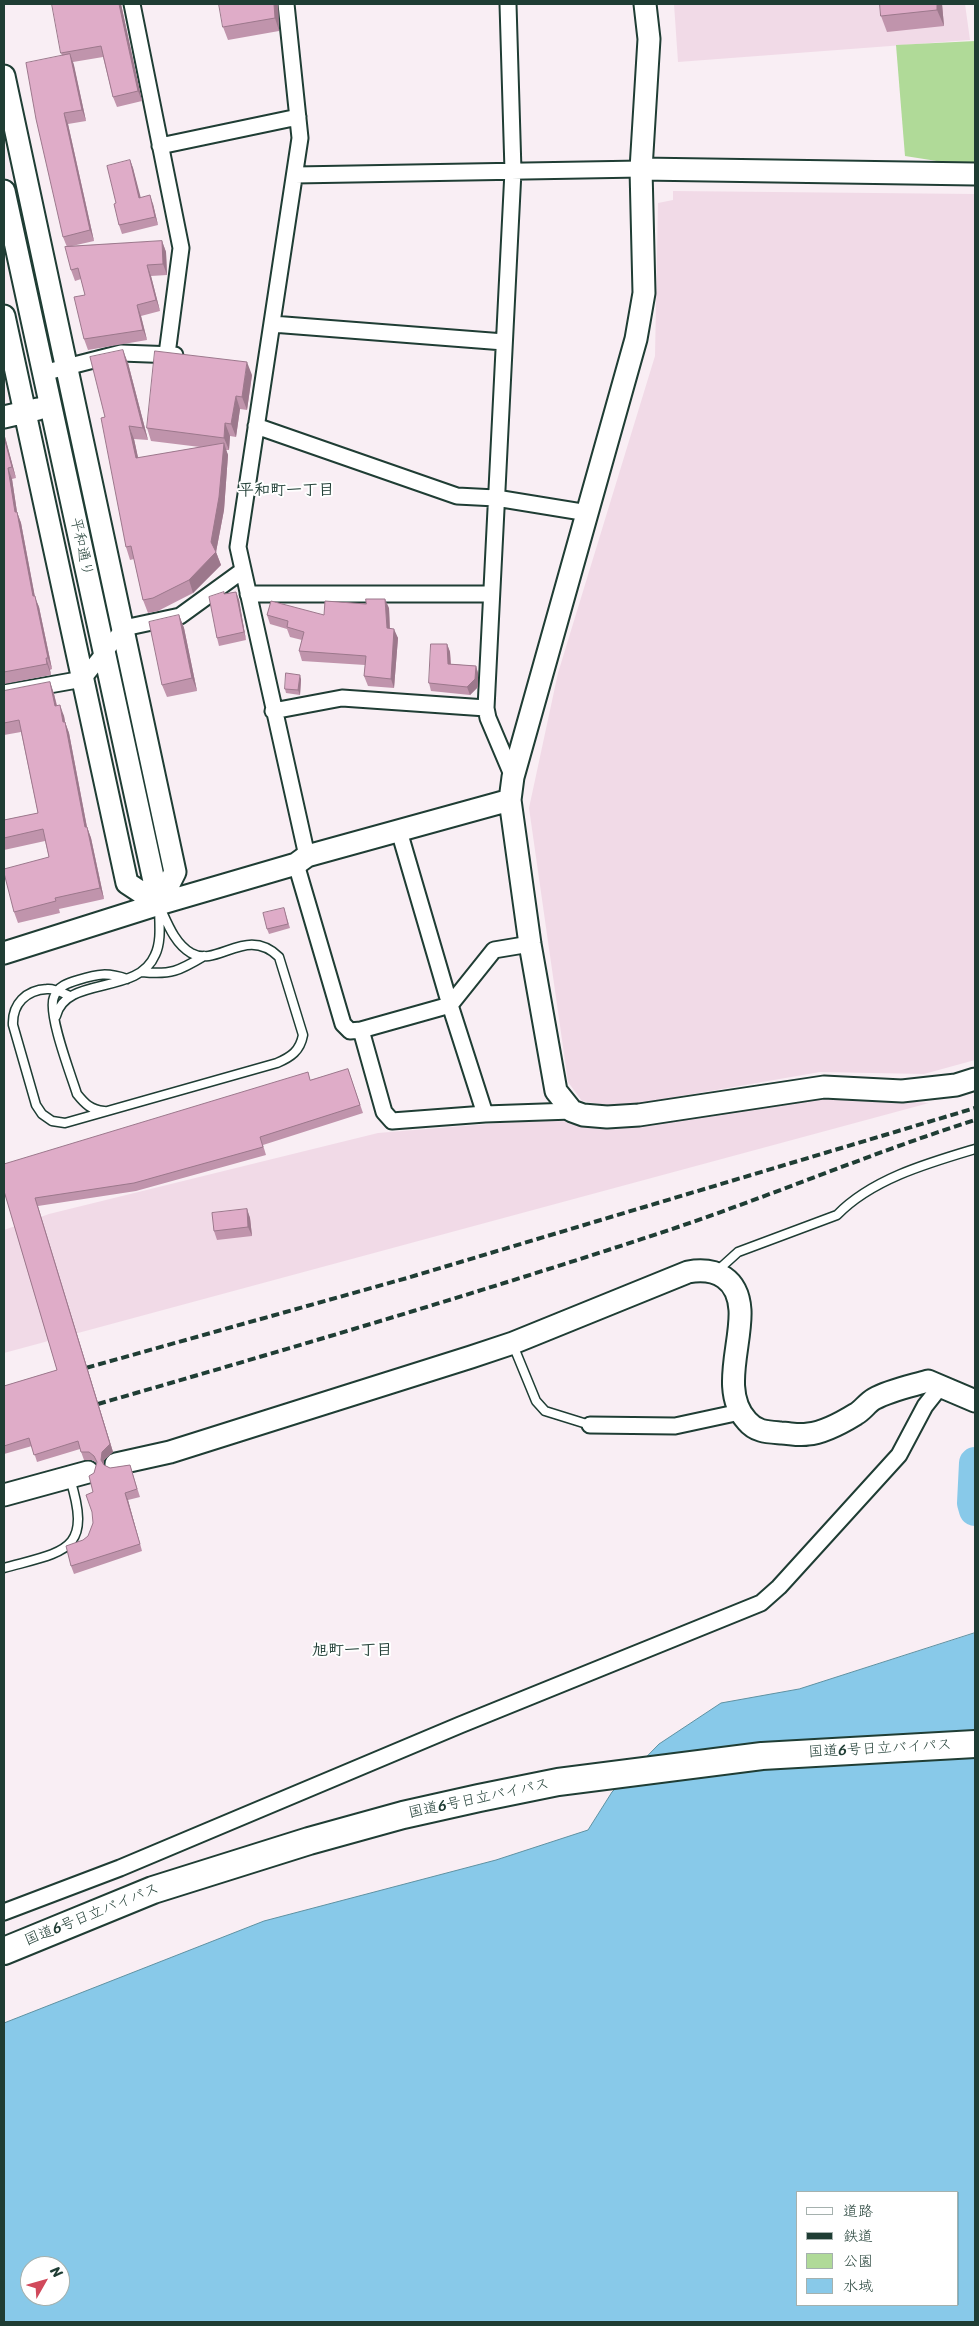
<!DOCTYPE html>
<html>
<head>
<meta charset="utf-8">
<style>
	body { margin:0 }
	#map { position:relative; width:979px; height:2326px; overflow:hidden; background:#f9eef4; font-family:Sriracha,"Klee One",sans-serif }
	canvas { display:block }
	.frame { position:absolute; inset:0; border:5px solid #1f3d34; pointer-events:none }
	.legend { position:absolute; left:796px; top:2191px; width:162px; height:115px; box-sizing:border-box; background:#fff; border:1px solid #a5b1ae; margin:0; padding:6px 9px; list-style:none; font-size:15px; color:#1f3d34 }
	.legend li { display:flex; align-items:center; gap:10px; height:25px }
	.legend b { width:25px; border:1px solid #a5b1ae }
	.north { position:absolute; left:20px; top:2256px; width:50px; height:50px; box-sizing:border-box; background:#fff; border:1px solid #a5b1ae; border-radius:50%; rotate:52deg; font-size:14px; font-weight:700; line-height:20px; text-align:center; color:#1f3d34 }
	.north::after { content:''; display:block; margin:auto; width:18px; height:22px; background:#d1495b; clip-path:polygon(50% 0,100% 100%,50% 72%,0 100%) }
</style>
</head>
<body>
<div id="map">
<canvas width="979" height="2326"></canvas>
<div class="frame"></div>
<ul class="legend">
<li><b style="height:6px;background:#fff"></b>道路</li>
<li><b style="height:6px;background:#1f3d34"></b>鉄道</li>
<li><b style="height:14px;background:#b0da98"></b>公園</li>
<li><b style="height:14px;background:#88c9e9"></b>水域</li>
</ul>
<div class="north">N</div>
</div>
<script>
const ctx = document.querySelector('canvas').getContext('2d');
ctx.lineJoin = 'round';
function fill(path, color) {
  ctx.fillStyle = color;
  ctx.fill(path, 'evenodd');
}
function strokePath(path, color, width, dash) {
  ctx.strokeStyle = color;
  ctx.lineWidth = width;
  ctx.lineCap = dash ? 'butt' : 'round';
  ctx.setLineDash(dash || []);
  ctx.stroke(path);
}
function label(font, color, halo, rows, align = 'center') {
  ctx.font = font + ' Sriracha,"Klee One",sans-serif';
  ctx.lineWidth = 4;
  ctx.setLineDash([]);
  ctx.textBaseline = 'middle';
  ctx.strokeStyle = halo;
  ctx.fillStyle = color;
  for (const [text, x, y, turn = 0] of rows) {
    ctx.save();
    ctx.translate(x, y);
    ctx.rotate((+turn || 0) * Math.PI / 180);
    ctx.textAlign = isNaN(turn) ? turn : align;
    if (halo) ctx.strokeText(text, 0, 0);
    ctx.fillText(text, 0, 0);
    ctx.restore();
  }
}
fill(new Path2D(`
	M 674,4 L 965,4 L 970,40 L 678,62 Z
	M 673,191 L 975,194 L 975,1060 L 924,1074 L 820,1072 L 618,1107 L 582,1101 L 568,1082 L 529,808 L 558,673 L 655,356 L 658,203 L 673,200 Z
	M 830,1096 L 929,1103 L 4,1353 L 4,1230 L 49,1214 L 378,1133 Z`), '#f1dae7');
fill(new Path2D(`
	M 975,41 L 975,167 L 905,156 L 896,45 Z`), '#b0da98');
const water = new Path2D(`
	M 975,1633 L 975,2322 L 4,2322 L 4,2023 L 264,1921 L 496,1860 L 588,1830 L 612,1792 L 659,1744 L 721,1703 L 799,1689 ZM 798,2192 L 958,2192 L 958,2305 L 798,2305 ZM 30,2266 L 60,2266 L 60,2296 L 30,2296 Z`);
fill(water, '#88c9e9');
strokePath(water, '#5e91a1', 1);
strokePath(new Path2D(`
	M 975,1463 L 973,1503 L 975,1510`), '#88c9e9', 32);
const lane = new Path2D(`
	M 142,972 C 171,975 179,971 204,956
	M 70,996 C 63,993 54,988 47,989 C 26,990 12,1004 13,1025 L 36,1105 L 42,1114 L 52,1121 L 65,1123 L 277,1063 C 291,1057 300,1051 303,1035 L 279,957 C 246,925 218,968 191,953 C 174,943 167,922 159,905
	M 56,1016 C 66,975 138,996 155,955 C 162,941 159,921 159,906
	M 104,1111 C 91,1110 85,1104 77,1094 C 71,1075 47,1013 54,997 C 58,986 68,983 78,980 C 98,974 107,972 127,979
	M 717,1271 L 738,1252 L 837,1215 C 872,1179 928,1163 975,1149
	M 513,1345 L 536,1401 L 545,1411 L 590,1425
	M 4,1568 C 65,1551 93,1552 70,1479`);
const street = new Path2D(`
	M 132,4 L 181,248 L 167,354
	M 286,4 L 300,138 L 238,547 L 307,856
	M 508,4 L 513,171 L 486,708 L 488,718 L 513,777
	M 160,146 L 298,117
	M 295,175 L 641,169
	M 272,324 L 504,342
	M 43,373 L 121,353 L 175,355
	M 256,426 L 457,496 L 496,498 L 588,513
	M 248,594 L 490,594
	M 4,693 L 83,679 L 124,628 L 180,616 L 242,571
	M 273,711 L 342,698 L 486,708
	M 399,831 L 450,1005 L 485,1114
	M 296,864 L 343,1024 L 350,1031 L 361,1030 L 450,1005 L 494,950 L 530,944
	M 361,1030 L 384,1112 L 392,1121 L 485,1114 L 572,1111
	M 590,1425 L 675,1426 L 740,1412
	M 4,1912 L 120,1868 L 460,1725 L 761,1603 L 779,1587 L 899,1455 L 925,1406 L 940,1387`);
const secondary = new Path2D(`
	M 645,4 L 649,39 L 641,169 L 644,293 L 636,339 L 513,777 L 510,800 L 530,944 L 556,1091 L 572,1111 L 583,1115 L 607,1117 L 639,1115 L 824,1087 L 902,1091 L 956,1085 L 975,1079
	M 4,76 L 175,872 L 159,904
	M 641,169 L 975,174
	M 4,191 L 159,904
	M 4,316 L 127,883 L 159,904
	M 4,417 L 38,409
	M 4,953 L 159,904 L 296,864 L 307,856 L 510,800
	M 116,1464 L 170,1452 L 471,1357 L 513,1343 L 688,1272 C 717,1267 738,1279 740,1310 C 742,1344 720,1392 747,1421 C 756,1432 768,1432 781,1433 C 789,1433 799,1436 808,1434 C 823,1433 843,1422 856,1414 C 863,1410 867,1403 874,1399 C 890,1390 911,1386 928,1381 L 975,1401
	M 4,1495 L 88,1472`);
const highway = new Path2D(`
	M 4,1951 L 153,1890 L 309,1841 L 403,1815 L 479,1798 L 558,1782 L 762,1756 L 975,1744`);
strokePath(lane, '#1f3d34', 11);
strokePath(street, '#1f3d34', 19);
strokePath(secondary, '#1f3d34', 25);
strokePath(highway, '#1f3d34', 30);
strokePath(lane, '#fff', 8);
strokePath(street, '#fff', 15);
strokePath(secondary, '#fff', 21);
strokePath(highway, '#fff', 26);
strokePath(new Path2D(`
	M 75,1371 L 407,1278 L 975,1108
	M 98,1404 C 285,1350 472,1295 657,1234 C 764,1199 868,1154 975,1120`), '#1f3d34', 4, [8, 4]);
fill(new Path2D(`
	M 121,4 L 142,101 L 117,107 L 113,97 L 103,57 L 73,62 L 86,121 L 68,124 L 94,241 L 72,246 L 162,241 L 166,252 L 167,275 L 151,276 L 160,311 L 141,316 L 147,340 L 88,350 L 84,339 L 85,295 L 81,279 L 75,281 L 71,270 L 67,247 L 63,237 L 62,56 L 61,53 Z
	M 278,4 L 279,31 L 228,40 L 223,27 Z
	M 942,4 L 944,26 L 887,32 L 881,16 Z
	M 130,160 L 133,168 L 140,198 L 153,204 L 158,225 L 122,234 L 119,225 L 116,203 Z
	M 128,363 L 148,440 L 134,439 L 138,458 L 200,447 L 151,441 L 147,428 L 252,375 L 247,410 L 240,409 L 236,437 L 230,436 L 229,450 L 226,450 L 228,455 L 224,510 L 216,552 L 221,565 L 193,593 L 158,611 L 148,613 L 143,600 L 134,559 L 130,560 L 126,547 L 105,417 Z
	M 4,433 L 16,478 L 12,479 L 17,512 L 21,523 L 35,598 L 39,607 L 52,669 L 50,670 L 51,675 L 4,684 Z
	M 236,592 L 239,600 L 246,640 L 219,646 L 217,638 L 225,594 Z
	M 389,608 L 390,628 L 398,638 L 394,688 L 368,686 L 364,676 L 365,665 L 302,661 L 299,651 L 302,640 L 290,637 L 287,629 L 270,624 L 267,615 L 324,615 Z
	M 179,615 L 184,628 L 197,691 L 167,697 L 162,685 Z
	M 447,644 L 450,652 L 451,664 L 476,666 L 478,673 L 478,687 L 470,695 L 431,691 L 429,683 Z
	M 301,679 L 300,695 L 286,693 L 285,689 Z
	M 50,682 L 54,694 L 57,705 L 64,716 L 65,722 L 69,733 L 87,827 L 91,838 L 104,899 L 59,909 L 60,913 L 18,923 L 14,912 L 49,857 L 45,841 L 4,850 L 4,820 L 38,813 L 21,732 L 4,735 L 4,691 Z
	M 284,908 L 290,928 L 269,934 L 267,929 Z
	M 348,1069 L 363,1113 L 263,1145 L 266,1155 L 136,1191 L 38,1206 L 113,1452 L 104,1460 L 104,1465 L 110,1468 L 130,1465 L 140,1497 L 128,1500 L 142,1551 L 74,1574 L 71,1566 L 83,1540 L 88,1536 L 93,1523 L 94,1473 L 97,1463 L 92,1460 L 84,1460 L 80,1449 L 37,1462 L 32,1446 L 4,1454 L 4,1386 L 57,1370 L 4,1191 L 311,1080 Z
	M 247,1209 L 250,1218 L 252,1236 L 217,1240 L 214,1231 Z`), '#c094ac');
fill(new Path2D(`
	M 119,4 L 121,4 L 142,101 L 138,91 Z
	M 274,4 L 278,4 L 279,31 L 275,18 Z
	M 937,4 L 942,4 L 944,26 L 937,10 Z
	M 70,54 L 74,65 L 86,121 L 82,110 Z
	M 64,113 L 68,124 L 94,241 L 90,230 Z
	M 130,160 L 133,168 L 143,206 L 139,198 Z
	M 150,195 L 153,204 L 158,225 L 155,217 Z
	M 162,241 L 166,252 L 167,275 L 163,264 Z
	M 147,265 L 151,276 L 160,311 L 156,300 Z
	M 137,305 L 141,316 L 147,340 L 143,330 Z
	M 123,350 L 128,363 L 148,440 L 143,428 Z
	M 247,362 L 252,375 L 247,410 L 242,397 Z
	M 236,396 L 240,409 L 236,437 L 231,424 Z
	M 225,423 L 230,436 L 229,450 L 224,438 Z
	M 129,426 L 134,439 L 141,471 L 136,458 Z
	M 4,433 L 16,478 L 12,467 L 4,437 Z
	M 224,443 L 228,455 L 224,510 L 216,552 L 221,565 L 193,593 L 189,580 L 211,542 Z
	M 8,468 L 12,479 L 17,512 L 21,523 L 35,597 L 39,607 L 52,669 L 48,658 L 33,596 L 15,512 Z
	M 236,592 L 239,600 L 246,640 L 244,632 Z
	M 385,599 L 389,608 L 390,638 L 387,628 Z
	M 179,615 L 184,628 L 197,691 L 192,678 Z
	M 394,629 L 398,638 L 394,688 L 391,679 Z
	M 447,644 L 450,652 L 451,672 L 448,664 Z
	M 46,658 L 50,670 L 51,675 L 47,664 Z
	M 476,666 L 478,673 L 478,687 L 470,695 L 467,687 Z
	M 300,675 L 301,679 L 300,695 L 298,690 Z
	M 50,682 L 54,694 L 59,717 L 55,706 Z
	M 60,705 L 64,716 L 67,733 L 63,722 Z
	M 65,722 L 69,733 L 89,838 L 85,827 Z
	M 87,827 L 91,838 L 104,899 L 100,888 Z
	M 35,1198 L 113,1452 L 104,1460 L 104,1467 L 101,1460 Z
	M 247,1209 L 250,1218 L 252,1236 L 248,1227 Z
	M 125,1493 L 128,1500 L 142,1551 L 140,1544 Z`), '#9c788c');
const building = new Path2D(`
	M 52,4 L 119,4 L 138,91 L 113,97 L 101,46 L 61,53 Z
	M 219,4 L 274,4 L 275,18 L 223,27 Z
	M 880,4 L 937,4 L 937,10 L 881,16 Z
	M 70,54 L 82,110 L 64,113 L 90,230 L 63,237 L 36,119 L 26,63 Z
	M 130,160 L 139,198 L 150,195 L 155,217 L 119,225 L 114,204 L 116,203 L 107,166 Z
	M 162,241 L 163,264 L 147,265 L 156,300 L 137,305 L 143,330 L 84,339 L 74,297 L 85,295 L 78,268 L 71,270 L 65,247 Z
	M 123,350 L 143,428 L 129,426 L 136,458 L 224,443 L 219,497 L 211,542 L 216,552 L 189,580 L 153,598 L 143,600 L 131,546 L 126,547 L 101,418 L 105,417 L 90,357 Z
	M 155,351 L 247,362 L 242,397 L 236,396 L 231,424 L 225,423 L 224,438 L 147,428 Z
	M 4,437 L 12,467 L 8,468 L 15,512 L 17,512 L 33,596 L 35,596 L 48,658 L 46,658 L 47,664 L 4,672 Z
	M 224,592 L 224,594 L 236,592 L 244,632 L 217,638 L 209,597 Z
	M 366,599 L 385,599 L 387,628 L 394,629 L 391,679 L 364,676 L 366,656 L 299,651 L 304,632 L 287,627 L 288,621 L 267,615 L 271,601 L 324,615 L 325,601 L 366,604 Z
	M 179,615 L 192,678 L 162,685 L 149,622 Z
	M 431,644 L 447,644 L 448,664 L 476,666 L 475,679 L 467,687 L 429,683 Z
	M 286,673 L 300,675 L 298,690 L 285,689 Z
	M 50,682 L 55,706 L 60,705 L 63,722 L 65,722 L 85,827 L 87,827 L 100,888 L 55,898 L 56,901 L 14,912 L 4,873 L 4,869 L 49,857 L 43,829 L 4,838 L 4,820 L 38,813 L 19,720 L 4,723 L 4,691 Z
	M 284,908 L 288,924 L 267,929 L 263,913 Z
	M 348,1069 L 360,1105 L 260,1137 L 263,1147 L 134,1183 L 35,1198 L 110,1444 L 102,1452 L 101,1460 L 104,1465 L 110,1468 L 130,1465 L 137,1489 L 125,1493 L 140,1544 L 71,1566 L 66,1546 L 83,1540 L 88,1536 L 93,1523 L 92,1512 L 86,1495 L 93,1492 L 89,1476 L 94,1473 L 97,1462 L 94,1456 L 89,1452 L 81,1452 L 78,1441 L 34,1455 L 29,1438 L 4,1446 L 4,1386 L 57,1370 L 4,1191 L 4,1164 L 308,1072 L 310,1080 Z
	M 247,1209 L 248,1227 L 214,1231 L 212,1213 Z`);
fill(building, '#dfacc8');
strokePath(building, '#9c788c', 1);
label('15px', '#1f3d34', '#fff', [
	["平和通り",81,547,78],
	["国道6号日立バイパス",880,1749,-3],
	["国道6号日立バイパス",479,1799,-12],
	["国道6号日立バイパス",92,1915,-22]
]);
label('bold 16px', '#1f3d34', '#fff', [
	["平和町一丁目",286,491],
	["旭町一丁目",352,1651]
]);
</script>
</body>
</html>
